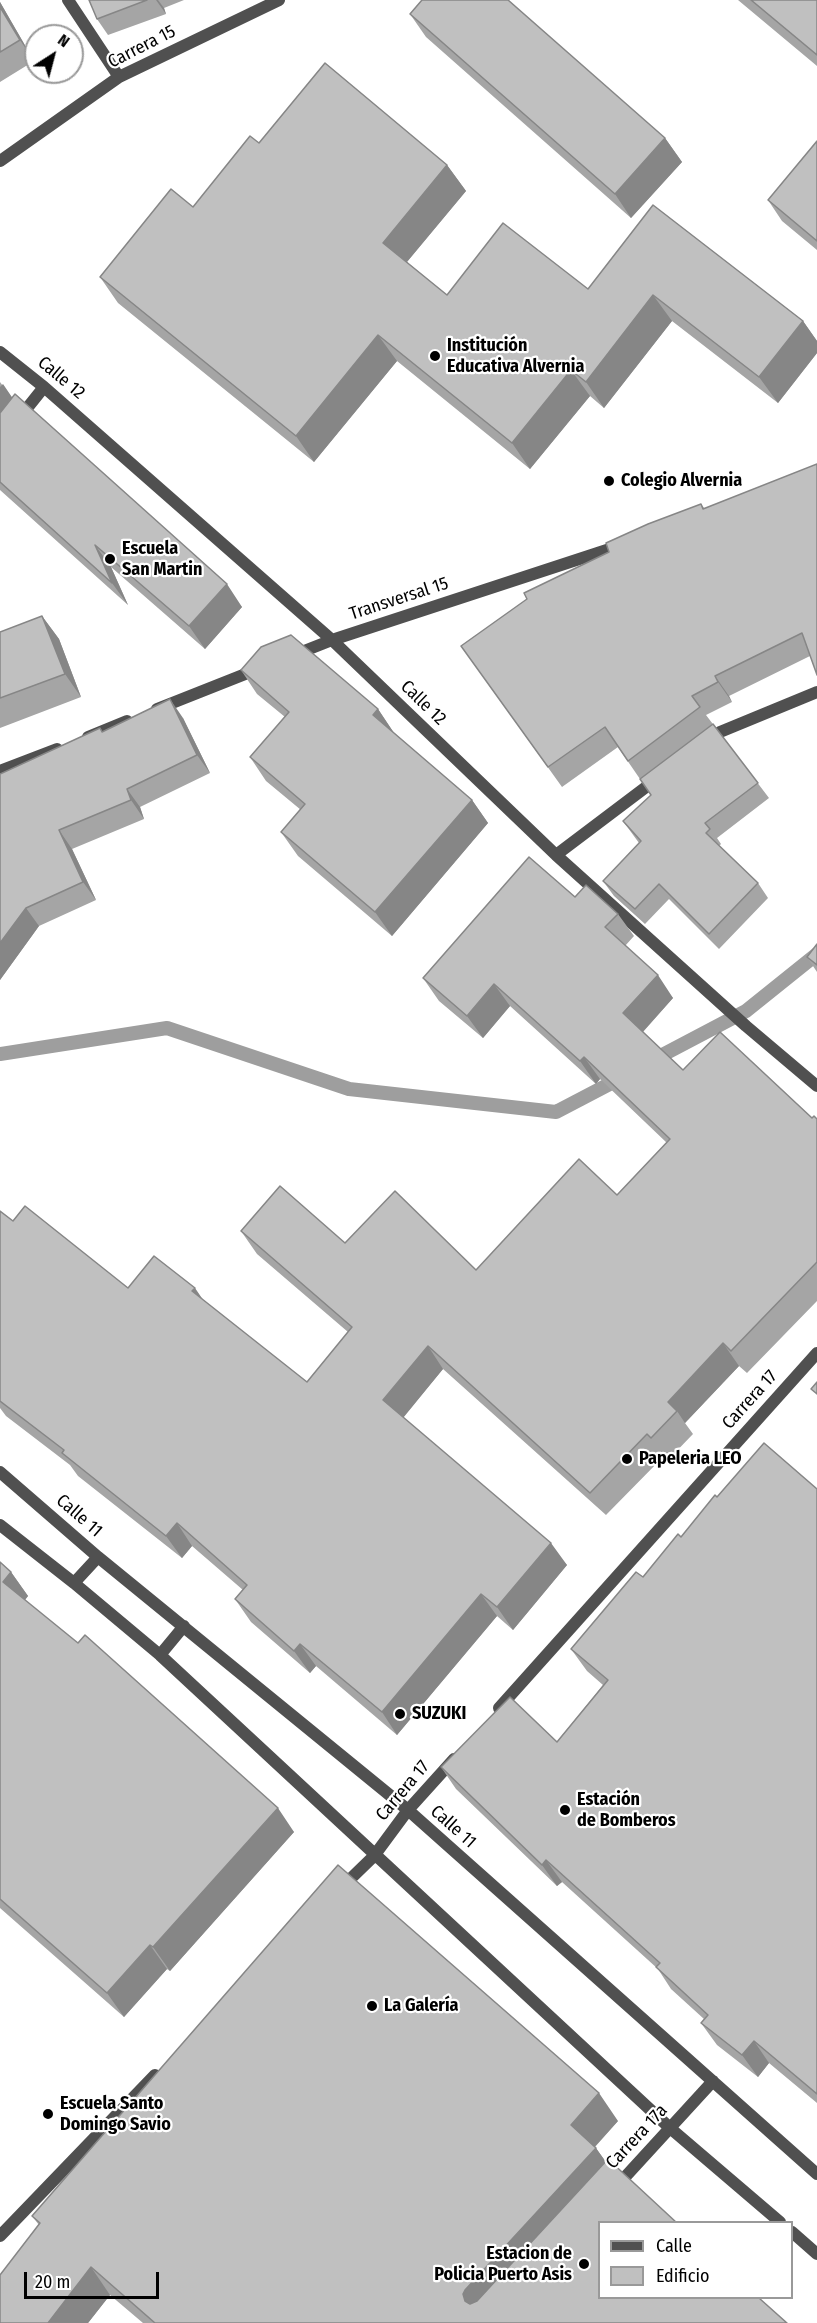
<!DOCTYPE html>
<html>
<head>
<meta charset="utf-8">
<style>
	body { margin:0 }
	#map { position:relative; width:817px; height:2323px; overflow:hidden; background:#fff; font-family:"Fira Sans Condensed",sans-serif }
	canvas { display:block }
	.legend { position:absolute; left:598px; top:2221px; width:195px; height:78px; box-sizing:border-box; background:#fff; border:2px solid #999; margin:0; padding:8px 10px; list-style:none; font-size:18px; color:#000 }
	.legend li { display:flex; align-items:center; gap:12px; height:30px }
	.legend b { width:30px; border:2px solid #999 }
	.north { position:absolute; left:24px; top:24px; width:60px; height:60px; box-sizing:border-box; background:#fff; border:2px solid #999; border-radius:50%; rotate:36deg; font-size:16px; font-weight:700; line-height:24px; text-align:center; color:#000 }
	.north::after { content:''; display:block; margin:auto; width:21px; height:27px; background:#000; clip-path:polygon(50% 0,100% 100%,50% 72%,0 100%) }
	.scale { position:absolute; left:24px; top:2272px; width:135px; height:27px; box-sizing:border-box; border:3px solid #000; border-top:0; padding-left:8px; font-size:18px; line-height:21px; white-space:nowrap; color:#000; -webkit-text-stroke:4px #fff; paint-order:stroke }
</style>
</head>
<body>
<div id="map">
<canvas width="817" height="2323"></canvas>
<ul class="legend">
<li><b style="height:8px;background:#505050"></b>Calle</li>
<li><b style="height:16px;background:#c0c0c0"></b>Edificio</li>
</ul>
<div class="north">N</div>
<div class="scale">20 m</div>
</div>
<script>
const ctx = document.querySelector('canvas').getContext('2d');
ctx.lineJoin = 'round';
function strokePath(path, color, width, dash) {
  ctx.strokeStyle = color;
  ctx.lineWidth = width;
  ctx.lineCap = dash ? 'butt' : 'round';
  ctx.setLineDash(dash || []);
  ctx.stroke(path);
}
function fill(path, color) {
  ctx.fillStyle = color;
  ctx.fill(path, 'evenodd');
}
function label(font, color, halo, rows, align = 'center') {
  ctx.font = font + ' "Fira Sans Condensed",sans-serif';
  ctx.lineWidth = 4.5;
  ctx.setLineDash([]);
  ctx.textBaseline = 'middle';
  ctx.strokeStyle = halo;
  ctx.fillStyle = color;
  for (const [text, x, y, turn = 0] of rows) {
    ctx.save();
    ctx.translate(x, y);
    ctx.rotate((+turn || 0) * Math.PI / 180);
    ctx.textAlign = isNaN(turn) ? turn : align;
    if (halo) ctx.strokeText(text, 0, 0);
    ctx.fillText(text, 0, 0);
    ctx.restore();
  }
}
strokePath(new Path2D(`
	M 0,1054 L 167,1028 L 349,1089 L 556,1112 L 621,1078
	M 651,1061 L 746,1011 L 817,954`), '#9e9e9e', 14);
strokePath(new Path2D(`
	M 68,0 L 119,77
	M 0,161 L 119,77 L 279,0
	M 0,352 L 44,387 L 332,640 L 556,855 L 746,1026 L 817,1086
	M 0,442 L 44,387
	M 294,655 L 332,640 L 622,545
	M 157,709 L 258,669
	M 88,737 L 127,721
	M 708,741 L 720,732 L 817,692
	M 0,771 L 57,749
	M 556,855 L 658,778
	M 0,1472 L 98,1557 L 408,1810 L 817,2174
	M 0,1525 L 74,1583 L 160,1655 L 670,2128 L 780,2222
	M 74,1583 L 98,1557
	M 160,1655 L 184,1626
	M 499,1708 L 817,1353
	M 341,1888 L 374,1856 L 408,1810 L 454,1759
	M 615,2188 L 713,2081
	M 792,2232 L 817,2254
	M 0,2236 L 155,2075`), '#505050', 12);
fill(new Path2D(`
	M 89,0 L 184,0 L 164,8 L 166,14 L 108,35 L 97,19 Z
	M 738,0 L 817,0 L 817,66 Z
	M 0,2 L 34,61 L 0,82 Z
	M 410,14 L 665,138 L 682,162 L 631,218 L 426,37 Z
	M 817,141 L 817,250 L 782,221 L 768,200 Z
	M 259,143 L 447,165 L 466,191 L 407,262 L 447,295 L 588,289 L 653,205 L 803,321 L 817,341 L 817,353 L 778,403 L 672,321 L 604,408 L 590,396 L 530,469 L 397,361 L 314,462 L 118,303 L 100,277 L 193,207 Z
	M 0,382 L 12,398 L 242,607 L 205,649 L 111,567 L 128,605 L 0,490 Z
	M 817,464 L 810,656 L 729,696 L 732,702 L 706,715 L 769,798 L 717,838 L 721,844 L 719,846 L 758,883 L 768,898 L 719,949 L 669,899 L 645,924 L 614,896 L 603,881 L 639,843 L 623,821 L 651,795 L 618,747 L 562,787 L 461,646 L 609,552 L 701,504 L 705,509 Z
	M 42,616 L 59,639 L 81,697 L 0,728 L 0,632 Z
	M 241,670 L 378,709 L 394,733 L 472,800 L 488,823 L 392,936 L 298,856 L 281,832 L 301,810 L 266,781 L 250,757 L 285,717 L 257,694 Z
	M 183,718 L 210,773 L 140,807 L 144,819 L 72,849 L 96,900 L 39,926 L 0,980 L 0,774 L 100,728 L 103,732 Z
	M 575,897 L 618,914 L 634,936 L 625,946 L 673,998 L 643,1032 L 683,1070 L 812,1118 L 817,1119 L 817,1301 L 747,1373 L 739,1366 L 685,1423 L 693,1434 L 667,1461 L 663,1457 L 606,1515 L 443,1369 L 403,1417 L 567,1565 L 513,1630 L 497,1616 L 397,1735 L 316,1666 L 310,1673 L 251,1622 L 235,1599 L 243,1590 L 192,1546 L 182,1558 L 78,1476 L 70,1465 L 6,1416 L 0,1408 L 0,1211 L 13,1221 L 128,1288 L 203,1300 L 307,1382 L 348,1332 L 257,1254 L 241,1231 L 345,1243 L 476,1270 L 617,1195 L 667,1143 L 600,1079 L 596,1084 L 510,1006 L 483,1038 L 439,1001 L 423,978 Z
	M 817,944 L 817,972 L 807,957 Z
	M 817,1489 L 817,2103 L 769,2063 L 758,2077 L 717,2045 L 701,2023 L 704,2019 L 671,1989 L 658,1969 L 562,1882 L 557,1886 L 456,1789 L 441,1767 L 557,1742 L 603,1685 L 587,1671 L 571,1649 L 643,1577 L 681,1537 L 717,1497 Z
	M 0,1562 L 11,1572 L 28,1596 L 25,1600 L 294,1832 L 170,1971 L 167,1969 L 124,2017 L 0,1908 Z
	M 618,2121 L 595,2147 L 606,2162 L 787,2323 L 143,2323 L 110,2295 L 88,2323 L 0,2323 L 39,2225 L 32,2216 Z`), '#a5a5a5');
fill(new Path2D(`
	M 156,0 L 158,0 L 164,8 L 166,14 Z
	M 0,2 L 34,61 L 20,40 L 0,7 Z
	M 665,138 L 682,162 L 631,218 L 615,194 Z
	M 447,165 L 466,191 L 401,269 L 383,243 Z
	M 653,295 L 672,321 L 604,408 L 586,382 Z
	M 803,321 L 817,341 L 817,353 L 778,403 L 759,377 Z
	M 378,335 L 397,361 L 314,462 L 296,436 Z
	M 571,370 L 590,396 L 530,469 L 512,443 Z
	M 3,384 L 18,406 L 0,429 L 0,387 Z
	M 95,545 L 111,567 L 128,605 L 112,583 Z
	M 227,584 L 242,607 L 205,649 L 189,626 Z
	M 42,616 L 59,639 L 81,697 L 65,674 Z
	M 715,676 L 729,696 L 732,702 L 718,682 Z
	M 170,699 L 183,718 L 210,773 L 197,755 Z
	M 378,709 L 394,733 L 389,739 L 373,715 Z
	M 127,789 L 140,807 L 144,819 L 131,800 Z
	M 472,800 L 488,823 L 392,936 L 375,912 Z
	M 59,830 L 72,849 L 96,900 L 83,882 Z
	M 26,908 L 39,926 L 0,980 L 0,943 Z
	M 658,975 L 673,998 L 639,1036 L 623,1013 Z
	M 494,984 L 510,1006 L 483,1038 L 467,1016 Z
	M 584,1057 L 600,1079 L 596,1084 L 580,1061 Z
	M 195,1288 L 210,1310 L 192,1291 Z
	M 723,1343 L 739,1366 L 685,1423 L 677,1411 L 668,1402 Z
	M 428,1346 L 443,1369 L 399,1423 L 383,1400 Z
	M 177,1523 L 192,1546 L 182,1558 L 166,1536 Z
	M 551,1543 L 567,1565 L 513,1630 L 497,1607 Z
	M 11,1572 L 28,1596 L 20,1606 L 3,1582 Z
	M 481,1594 L 497,1616 L 397,1735 L 382,1712 Z
	M 300,1644 L 316,1666 L 310,1673 L 294,1651 Z
	M 278,1808 L 294,1832 L 170,1971 L 153,1947 Z
	M 546,1860 L 562,1882 L 557,1886 L 542,1865 Z
	M 150,1945 L 167,1969 L 124,2017 L 107,1993 Z
	M 754,2041 L 769,2063 L 758,2077 L 742,2055 Z
	M 599,2093 L 618,2121 L 590,2152 L 571,2125 Z
	M 596,2148 L 615,2175 L 484,2317 L 465,2301 L 463,2294 L 465,2290 Z
	M 91,2267 L 110,2295 L 88,2323 L 48,2323 Z`), '#868686');
const building = new Path2D(`
	M 89,0 L 147,0 L 97,19 Z
	M 422,0 L 508,0 L 665,138 L 615,194 L 410,14 Z
	M 751,0 L 817,0 L 817,55 Z
	M 0,7 L 20,40 L 0,52 Z
	M 325,63 L 447,165 L 383,243 L 447,295 L 503,223 L 588,289 L 653,205 L 803,321 L 759,377 L 653,295 L 586,382 L 571,370 L 512,443 L 378,335 L 296,436 L 100,277 L 171,189 L 193,207 L 250,136 L 259,143 Z
	M 817,141 L 817,241 L 768,200 Z
	M 15,394 L 227,584 L 189,626 L 95,545 L 112,583 L 0,482 L 0,413 Z
	M 817,464 L 817,675 L 802,633 L 715,676 L 718,682 L 692,696 L 700,707 L 628,761 L 605,727 L 548,767 L 461,646 L 527,599 L 524,593 L 609,552 L 606,543 L 648,524 L 701,504 L 703,509 Z
	M 42,616 L 65,674 L 0,698 L 0,632 Z
	M 291,635 L 378,709 L 373,715 L 472,800 L 375,912 L 281,832 L 305,804 L 250,757 L 289,712 L 241,670 L 261,647 Z
	M 170,699 L 197,755 L 127,789 L 131,800 L 59,830 L 83,882 L 26,908 L 0,943 L 0,774 L 100,728 L 102,732 Z
	M 713,724 L 758,783 L 705,823 L 710,829 L 706,833 L 758,883 L 709,934 L 659,884 L 635,909 L 603,881 L 641,841 L 623,821 L 651,795 L 640,779 Z
	M 529,857 L 575,897 L 586,885 L 618,914 L 605,927 L 658,975 L 623,1013 L 683,1070 L 720,1032 L 812,1118 L 814,1116 L 817,1119 L 817,1262 L 731,1351 L 723,1343 L 668,1402 L 677,1411 L 651,1438 L 647,1434 L 590,1493 L 428,1346 L 383,1400 L 551,1543 L 497,1607 L 481,1594 L 382,1712 L 300,1644 L 294,1651 L 235,1599 L 247,1585 L 177,1523 L 166,1536 L 62,1453 L 64,1450 L 0,1401 L 0,1211 L 13,1221 L 25,1206 L 128,1288 L 154,1256 L 195,1288 L 192,1291 L 307,1382 L 352,1327 L 241,1231 L 280,1186 L 345,1243 L 395,1191 L 476,1270 L 579,1159 L 617,1195 L 670,1139 L 584,1057 L 580,1061 L 494,984 L 467,1016 L 423,978 Z
	M 817,944 L 817,965 L 807,957 Z
	M 817,1382 L 817,1394 L 811,1389 Z
	M 764,1443 L 817,1489 L 817,2094 L 754,2041 L 742,2055 L 701,2023 L 708,2015 L 656,1967 L 660,1963 L 546,1860 L 542,1865 L 441,1767 L 510,1697 L 557,1742 L 608,1680 L 571,1649 L 636,1572 L 643,1577 L 678,1534 L 681,1537 L 715,1495 L 717,1497 Z
	M 0,1562 L 11,1572 L 3,1582 L 78,1643 L 85,1635 L 278,1808 L 153,1947 L 150,1945 L 107,1993 L 0,1899 Z
	M 338,1865 L 599,2093 L 571,2125 L 596,2148 L 465,2290 L 463,2294 L 465,2301 L 470,2304 L 477,2301 L 608,2159 L 677,2223 L 600,2223 L 600,2298 L 759,2298 L 787,2323 L 155,2323 L 91,2267 L 48,2323 L 0,2323 L 0,2275 L 40,2223 L 32,2216 Z`);
fill(building, '#c0c0c0');
strokePath(building, '#868686', 1.5);
for (const [x, y, r, color] of [
	[435,356,6,"#000"],
	[609,481,6,"#000"],
	[110,559,6,"#000"],
	[627,1459,6,"#000"],
	[400,1714,6,"#000"],
	[565,1810,6,"#000"],
	[372,2006,6,"#000"],
	[48,2114,6,"#000"],
	[584,2264,6,"#000"]
]) {
  const dot = new Path2D();
  dot.arc(x, y, r, 0, 2 * Math.PI);
  ctx.fillStyle = color;
  ctx.fill(dot);
  strokePath(dot, '#fff', 2);
}
label('18px', '#000', '#fff', [
	["Carrera 15",142,47,-27],
	["Calle 12",61,378,40],
	["Transversal 15",399,599,-18],
	["Calle 12",423,703,44],
	["Carrera 17",750,1400,-48],
	["Calle 11",79,1516,41],
	["Carrera 17",403,1791,-50],
	["Calle 11",453,1827,42],
	["Carrera 17a",637,2137,-47]
]);
label('bold 18px', '#000', '#fff', [
	["Institución",447,346],
	["Educativa Alvernia",447,367],
	["Colegio Alvernia",621,481],
	["Escuela",122,549],
	["San Martin",122,570],
	["Papeleria LEO",639,1459],
	["SUZUKI",412,1714],
	["Estación",577,1800],
	["de Bomberos",577,1821],
	["La Galería",384,2006],
	["Escuela Santo",60,2104],
	["Domingo Savio",60,2125],
	["Estacion de",572,2254,"right"],
	["Policia Puerto Asis",572,2275,"right"]
], 'left');
</script>
</body>
</html>
